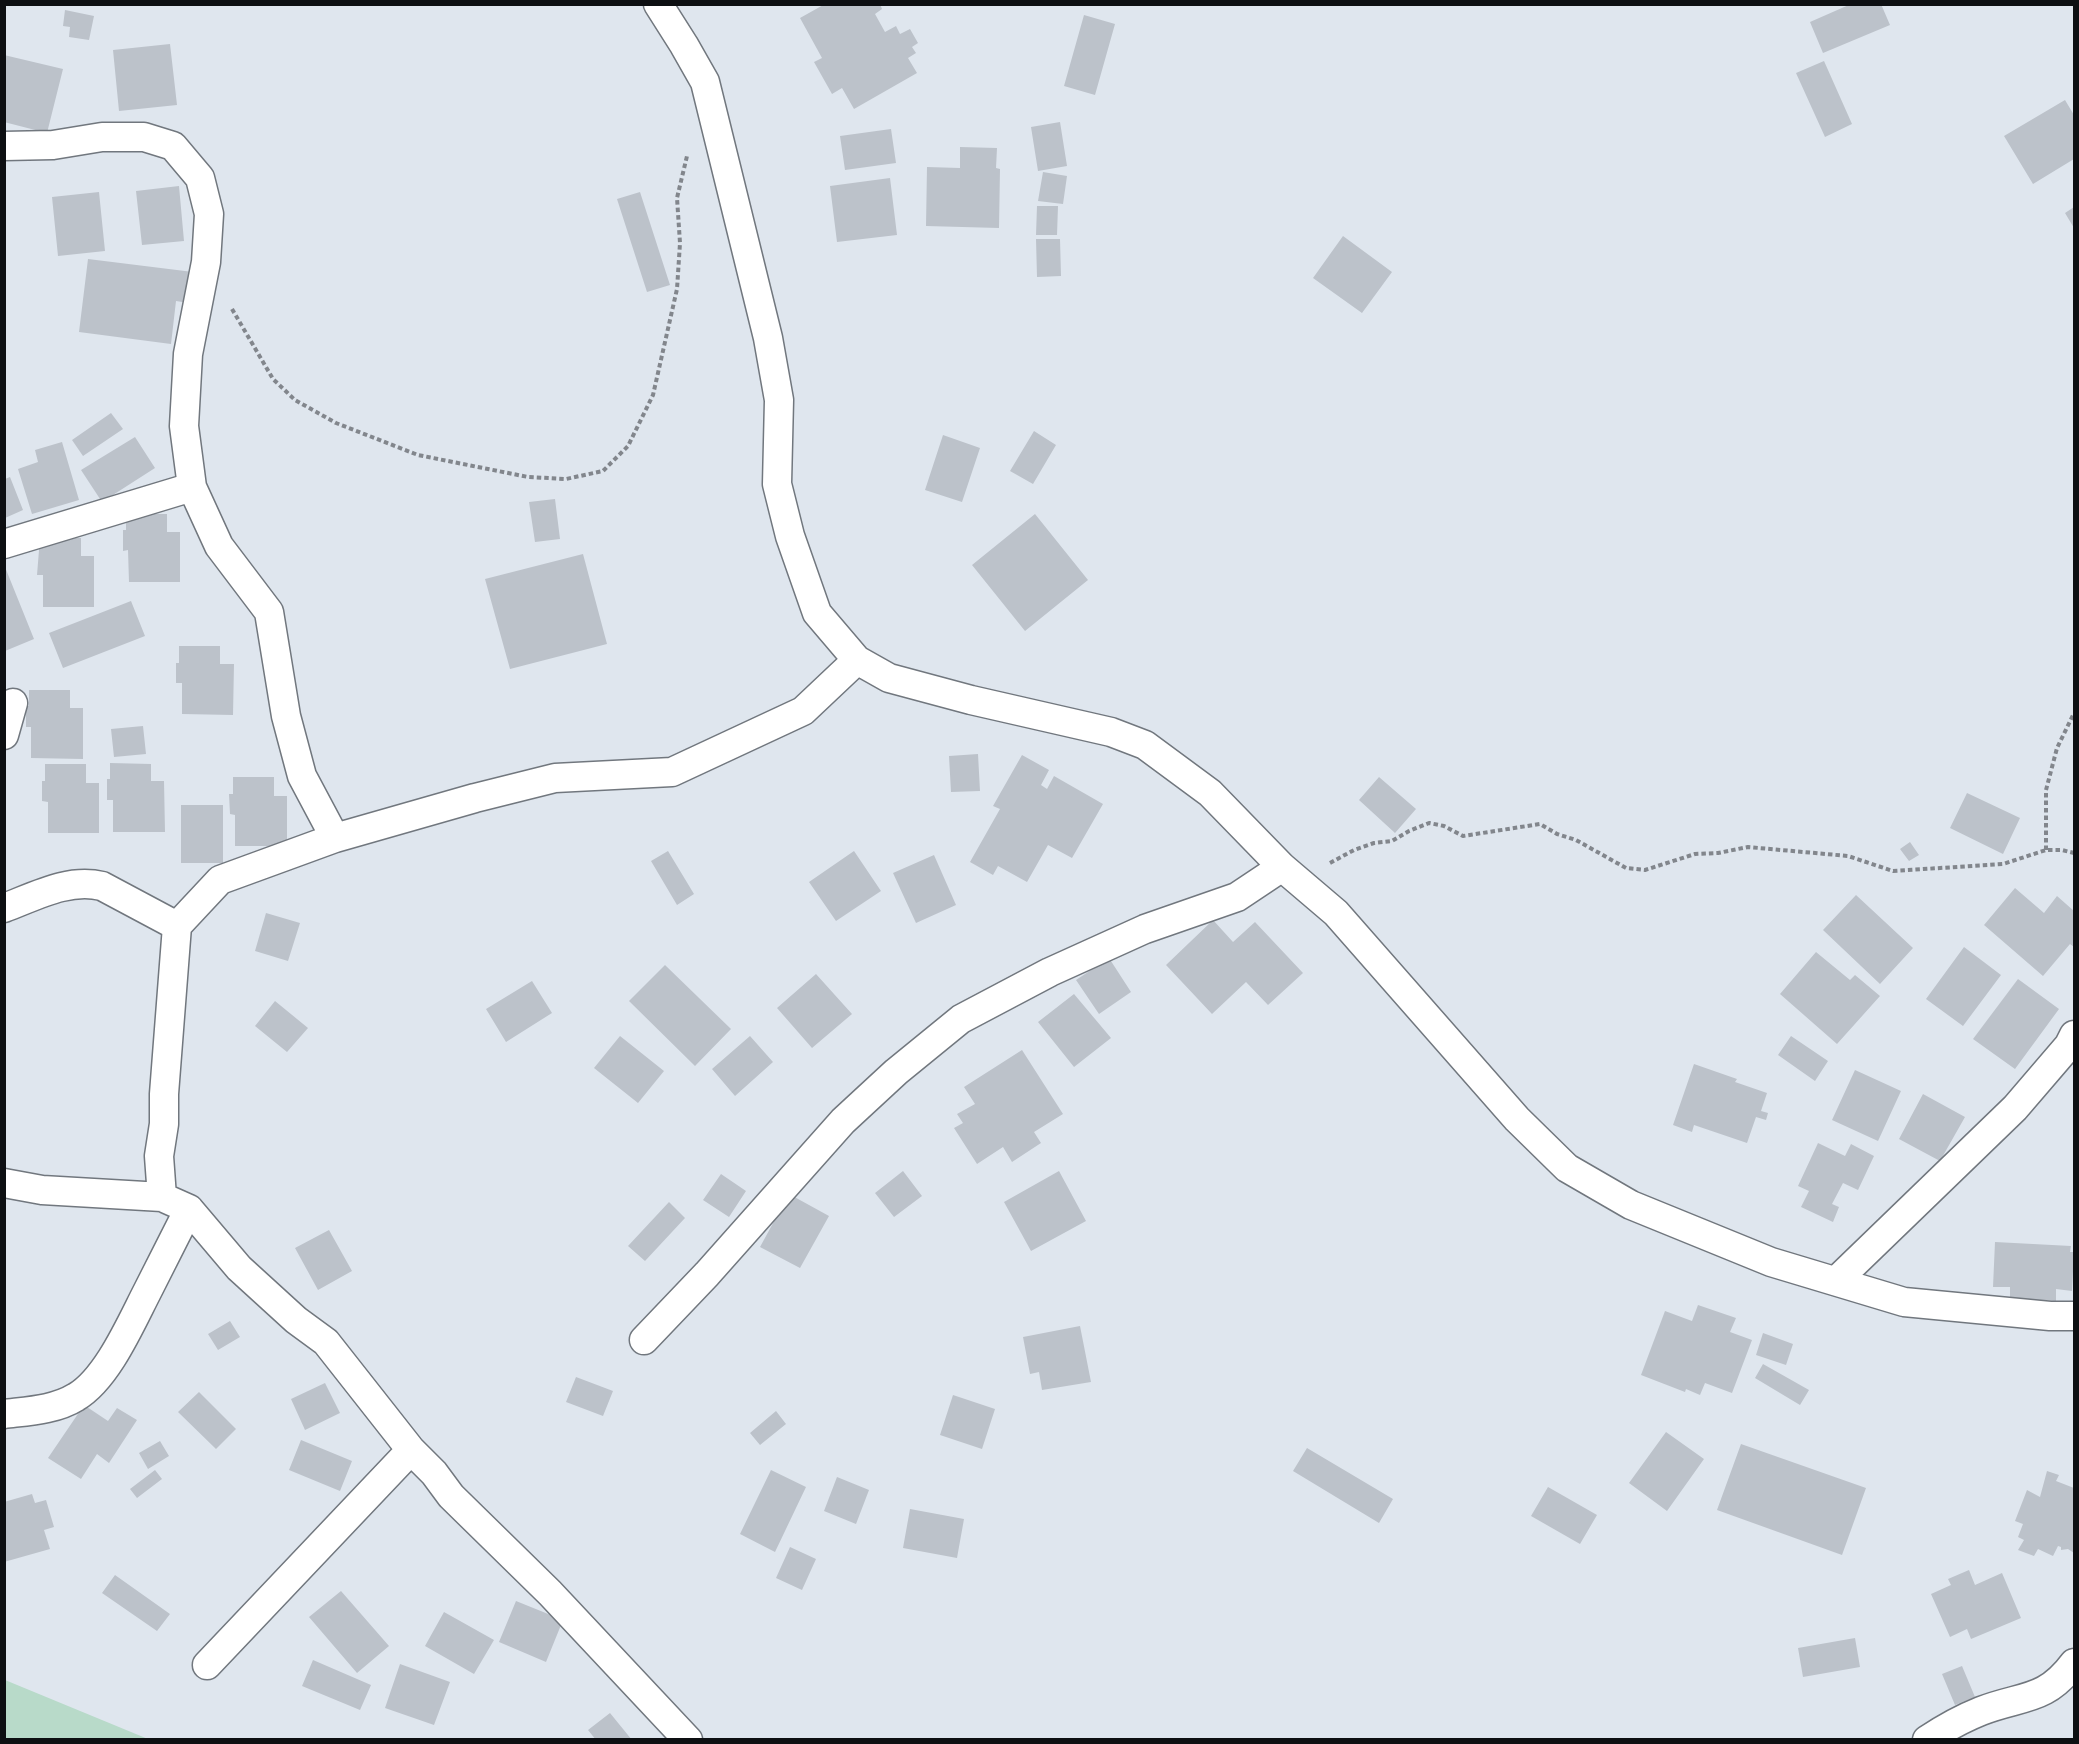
<!DOCTYPE html>
<html>
<head>
<meta charset="utf-8">
<style>
	body { margin:0 }
	#map { position:relative; width:2079px; height:1744px; overflow:hidden; background:#dfe6ee; font-family:Signika,sans-serif }
	canvas { display:block }
	.frame { position:absolute; inset:0; border:6px solid #0d0f12; pointer-events:none }
</style>
</head>
<body>
<div id="map">
<canvas width="2079" height="1744"></canvas>
<div class="frame"></div>
</div>
<script>
const ctx = document.querySelector('canvas').getContext('2d');
ctx.lineJoin = 'round';
function fill(path, color) {
  ctx.fillStyle = color;
  ctx.fill(path, 'evenodd');
}
function strokePath(path, color, width, dash) {
  ctx.strokeStyle = color;
  ctx.lineWidth = width;
  ctx.lineCap = dash ? 'butt' : 'round';
  ctx.setLineDash(dash || []);
  ctx.stroke(path);
}
fill(new Path2D(`
	M 5,1680 L 148,1739 L 5,1739 Z`), '#b8dac9');
fill(new Path2D(`
	M 825,4 L 880,4 L 882,9 L 875,14 L 885,32 L 896,26 L 900,34 L 910,29 L 918,43 L 912,47 L 916,53 L 908,58 L 917,73 L 854,109 L 842,88 L 832,94 L 814,62 L 822,58 L 800,18 Z
	M 1851,4 L 1881,4 L 1890,25 L 1823,53 L 1810,22 Z
	M 65,10 L 94,16 L 89,40 L 69,37 L 70,27 L 63,26 Z
	M 1084,15 L 1115,24 L 1095,95 L 1064,86 Z
	M 170,44 L 177,105 L 119,111 L 113,50 Z
	M 4,55 L 63,69 L 47,133 L 4,122 Z
	M 1824,61 L 1852,124 L 1825,137 L 1796,73 Z
	M 2065,100 L 2074,115 L 2074,159 L 2033,184 L 2004,136 Z
	M 1060,122 L 1067,166 L 1038,171 L 1031,127 Z
	M 891,129 L 896,163 L 845,170 L 840,136 Z
	M 960,147 L 997,148 L 996,168 L 1000,169 L 999,228 L 926,226 L 927,167 L 960,168 Z
	M 1043,172 L 1067,176 L 1063,204 L 1038,201 Z
	M 890,178 L 897,235 L 837,242 L 830,186 Z
	M 179,186 L 184,241 L 142,245 L 136,191 Z
	M 99,192 L 105,251 L 58,256 L 52,197 Z
	M 640,192 L 670,285 L 647,292 L 617,199 Z
	M 1037,206 L 1058,206 L 1057,235 L 1036,235 Z
	M 2074,207 L 2074,228 L 2065,213 Z
	M 1343,236 L 1392,272 L 1362,313 L 1313,278 Z
	M 1036,239 L 1060,239 L 1061,276 L 1037,277 Z
	M 88,259 L 193,272 L 189,303 L 176,301 L 171,344 L 79,332 Z
	M 111,413 L 123,429 L 83,456 L 72,440 Z
	M 1034,431 L 1056,445 L 1033,484 L 1010,471 Z
	M 943,435 L 980,448 L 962,502 L 925,490 Z
	M 135,437 L 155,468 L 102,502 L 81,470 Z
	M 62,442 L 79,500 L 32,514 L 18,469 L 38,462 L 35,450 Z
	M 10,477 L 23,510 L 5,518 L 5,479 Z
	M 555,499 L 560,539 L 535,542 L 529,502 Z
	M 126,514 L 167,514 L 167,532 L 180,532 L 180,582 L 129,582 L 128,550 L 123,551 L 123,530 L 126,530 Z
	M 1035,514 L 1088,580 L 1025,631 L 972,565 Z
	M 40,538 L 81,538 L 81,556 L 94,556 L 94,607 L 43,607 L 43,575 L 37,575 Z
	M 583,554 L 607,644 L 510,669 L 485,579 Z
	M 5,567 L 34,639 L 5,651 Z
	M 131,601 L 145,636 L 63,668 L 49,633 Z
	M 179,646 L 220,646 L 220,664 L 234,664 L 233,715 L 182,714 L 182,683 L 176,683 L 176,663 L 179,663 Z
	M 29,690 L 70,690 L 70,708 L 83,708 L 83,759 L 31,758 L 31,727 L 26,727 L 26,706 L 29,706 Z
	M 143,726 L 146,754 L 114,757 L 111,729 Z
	M 978,754 L 980,791 L 951,792 L 949,756 Z
	M 1022,755 L 1049,770 L 1041,785 L 1047,789 L 1054,776 L 1103,804 L 1072,858 L 1048,845 L 1027,882 L 998,866 L 993,875 L 970,862 L 1000,809 L 993,806 Z
	M 110,763 L 151,764 L 151,781 L 164,781 L 165,832 L 113,832 L 113,800 L 107,800 L 107,779 L 110,779 Z
	M 45,764 L 86,764 L 86,783 L 99,783 L 99,833 L 48,833 L 48,802 L 42,801 L 42,781 L 45,781 Z
	M 233,777 L 274,777 L 274,796 L 287,796 L 287,846 L 235,846 L 235,815 L 230,814 L 229,794 L 233,794 Z
	M 1379,777 L 1416,809 L 1395,833 L 1359,800 Z
	M 1967,793 L 2020,818 L 2003,854 L 1950,828 Z
	M 181,805 L 223,805 L 223,863 L 181,863 Z
	M 1910,842 L 1919,855 L 1909,861 L 1900,849 Z
	M 668,851 L 694,894 L 677,905 L 651,861 Z
	M 854,851 L 881,891 L 836,921 L 809,882 Z
	M 934,855 L 956,905 L 916,923 L 893,873 Z
	M 2015,888 L 2044,913 L 2057,896 L 2074,911 L 2074,947 L 2070,944 L 2043,976 L 1984,925 Z
	M 1856,895 L 1913,948 L 1880,984 L 1823,930 Z
	M 266,913 L 300,923 L 288,961 L 255,951 Z
	M 1213,920 L 1233,942 L 1255,922 L 1303,973 L 1268,1005 L 1246,982 L 1212,1014 L 1166,965 Z
	M 1964,947 L 2001,975 L 1963,1026 L 1926,999 Z
	M 1816,952 L 1850,980 L 1855,975 L 1880,996 L 1837,1044 L 1780,994 Z
	M 1109,958 L 1131,992 L 1099,1014 L 1076,980 Z
	M 665,965 L 731,1029 L 695,1066 L 629,1001 Z
	M 816,974 L 852,1014 L 812,1048 L 777,1008 Z
	M 2018,979 L 2059,1009 L 2015,1069 L 1973,1039 Z
	M 532,981 L 552,1013 L 506,1042 L 486,1009 Z
	M 1074,994 L 1111,1038 L 1074,1067 L 1038,1022 Z
	M 275,1001 L 308,1028 L 287,1052 L 255,1026 Z
	M 620,1036 L 664,1071 L 638,1103 L 594,1068 Z
	M 750,1036 L 773,1062 L 735,1096 L 712,1069 Z
	M 1791,1036 L 1828,1061 L 1815,1081 L 1778,1055 Z
	M 1022,1050 L 1063,1114 L 1034,1132 L 1041,1143 L 1012,1162 L 1003,1147 L 977,1164 L 954,1128 L 963,1123 L 957,1114 L 975,1104 L 964,1087 Z
	M 1694,1064 L 1737,1079 L 1735,1082 L 1767,1093 L 1761,1111 L 1768,1113 L 1766,1120 L 1756,1117 L 1747,1143 L 1694,1125 L 1692,1132 L 1673,1125 Z
	M 1855,1070 L 1901,1091 L 1878,1141 L 1832,1120 Z
	M 1923,1094 L 1965,1117 L 1940,1161 L 1899,1139 Z
	M 1818,1143 L 1845,1156 L 1851,1144 L 1874,1156 L 1858,1190 L 1843,1183 L 1832,1204 L 1839,1207 L 1833,1222 L 1801,1207 L 1809,1191 L 1798,1186 Z
	M 903,1171 L 922,1196 L 894,1217 L 875,1193 Z
	M 1059,1171 L 1086,1221 L 1031,1251 L 1004,1202 Z
	M 721,1174 L 746,1191 L 729,1217 L 703,1200 Z
	M 789,1194 L 829,1216 L 800,1268 L 760,1247 Z
	M 669,1202 L 685,1218 L 645,1261 L 628,1246 Z
	M 329,1230 L 352,1271 L 318,1290 L 295,1248 Z
	M 1995,1242 L 2071,1246 L 2070,1252 L 2074,1252 L 2072,1291 L 2056,1289 L 2056,1301 L 2010,1298 L 2010,1287 L 1993,1287 Z
	M 1698,1305 L 1736,1318 L 1730,1332 L 1752,1340 L 1732,1393 L 1705,1383 L 1700,1395 L 1686,1389 L 1685,1392 L 1641,1375 L 1665,1311 L 1692,1321 Z
	M 230,1321 L 240,1337 L 218,1350 L 208,1334 Z
	M 1080,1326 L 1091,1382 L 1042,1390 L 1039,1372 L 1030,1374 L 1023,1337 Z
	M 1763,1333 L 1793,1344 L 1786,1365 L 1756,1355 Z
	M 1763,1364 L 1809,1390 L 1800,1405 L 1755,1378 Z
	M 576,1377 L 613,1391 L 603,1416 L 566,1402 Z
	M 325,1383 L 340,1413 L 305,1430 L 291,1399 Z
	M 199,1392 L 236,1429 L 216,1449 L 178,1412 Z
	M 953,1395 L 995,1409 L 982,1449 L 940,1435 Z
	M 84,1405 L 108,1421 L 117,1408 L 137,1420 L 109,1463 L 97,1454 L 81,1479 L 48,1458 Z
	M 776,1411 L 786,1424 L 760,1445 L 750,1433 Z
	M 1666,1432 L 1704,1459 L 1667,1511 L 1629,1483 Z
	M 301,1440 L 352,1461 L 340,1491 L 289,1470 Z
	M 160,1441 L 169,1456 L 148,1469 L 139,1453 Z
	M 1741,1444 L 1866,1488 L 1842,1555 L 1717,1510 Z
	M 1307,1448 L 1393,1499 L 1379,1523 L 1293,1471 Z
	M 155,1470 L 162,1479 L 137,1498 L 130,1489 Z
	M 771,1470 L 806,1487 L 775,1552 L 740,1534 Z
	M 2047,1471 L 2059,1475 L 2056,1481 L 2074,1488 L 2074,1553 L 2068,1549 L 2061,1550 L 2061,1547 L 2058,1546 L 2053,1556 L 2038,1549 L 2034,1556 L 2018,1550 L 2024,1540 L 2018,1537 L 2023,1524 L 2015,1521 L 2027,1490 L 2040,1497 Z
	M 837,1477 L 869,1490 L 856,1524 L 824,1511 Z
	M 1548,1487 L 1597,1515 L 1580,1544 L 1531,1516 Z
	M 32,1494 L 35,1503 L 46,1500 L 54,1527 L 44,1530 L 50,1549 L 4,1562 L 4,1502 Z
	M 910,1509 L 964,1519 L 957,1558 L 903,1548 Z
	M 790,1547 L 816,1559 L 802,1590 L 776,1578 Z
	M 1969,1570 L 1975,1585 L 2002,1573 L 2021,1618 L 1971,1639 L 1967,1629 L 1950,1637 L 1931,1594 L 1951,1585 L 1948,1579 Z
	M 115,1575 L 170,1614 L 157,1631 L 102,1593 Z
	M 341,1591 L 389,1646 L 357,1673 L 309,1617 Z
	M 516,1601 L 563,1620 L 546,1662 L 499,1642 Z
	M 444,1612 L 494,1640 L 474,1674 L 425,1646 Z
	M 1855,1638 L 1860,1667 L 1803,1677 L 1798,1648 Z
	M 313,1660 L 371,1685 L 360,1710 L 302,1686 Z
	M 400,1664 L 450,1682 L 434,1725 L 385,1708 Z
	M 1962,1666 L 1975,1697 L 1955,1705 L 1942,1674 Z
	M 610,1713 L 632,1740 L 596,1740 L 588,1730 Z`), '#bcc2ca');
const street = new Path2D(`
	M 658,4 L 684,45 L 705,82 L 768,338 L 779,400 L 777,484 L 790,536 L 817,613 L 857,660 L 889,678 L 971,700 L 1111,732 L 1145,745 L 1210,793 L 1282,867 L 1336,913 L 1517,1119 L 1567,1168 L 1631,1205 L 1771,1262 L 1904,1302 L 2050,1316 L 2074,1316
	M 4,146 L 53,145 L 102,137 L 144,137 L 173,146 L 200,178 L 209,214 L 206,262 L 188,354 L 184,426 L 192,487 L 219,546 L 269,612 L 286,716 L 302,776 L 335,838 L 220,880 L 177,926 L 164,1094 L 164,1124 L 159,1156 L 162,1197 L 189,1209 L 239,1268 L 296,1320 L 326,1342 L 411,1450 L 434,1473 L 451,1496 L 550,1593 L 688,1740
	M 4,544 L 192,487
	M 4,735 L 13,703
	M 335,838 L 475,798 L 555,778 L 672,772 L 803,711 L 857,660
	M 4,908 C 36,896 68,878 102,886 L 177,926
	M 4,1183 L 42,1190 L 162,1197
	M 1836,1281 L 2015,1108 L 2069,1045 L 2074,1035
	M 644,1340 L 707,1274 L 843,1121 L 896,1072 L 961,1019 L 1050,972 L 1145,929 L 1237,897 L 1282,867
	M 4,1414 C 28,1411 55,1410 76,1397 C 107,1379 131,1323 147,1292 C 161,1264 175,1237 189,1209
	M 207,1665 L 411,1450
	M 1927,1740 C 1945,1728 1961,1719 1981,1711 C 2022,1695 2045,1702 2074,1663`);
strokePath(street, '#71777e', 31);
strokePath(new Path2D(`
	M 232,309 L 273,379 L 295,400 L 336,423 L 418,455 L 528,477 L 566,479 L 603,471 L 628,446 L 653,395 L 677,289 L 680,243 L 677,198 L 687,156
	M 2046,850 L 2046,790 L 2057,748 L 2074,713
	M 1330,863 L 1354,850 L 1374,843 L 1392,841 L 1409,831 L 1429,823 L 1444,826 L 1463,836 L 1540,824 L 1557,834 L 1576,840 L 1626,868 L 1645,870 L 1695,854 L 1718,853 L 1748,847 L 1848,856 L 1893,871 L 2003,864 L 2046,850 L 2062,850 L 2074,853`), '#82868c', 4, [4.5, 3]);
strokePath(street, '#fff', 28);
</script>
</body>
</html>
